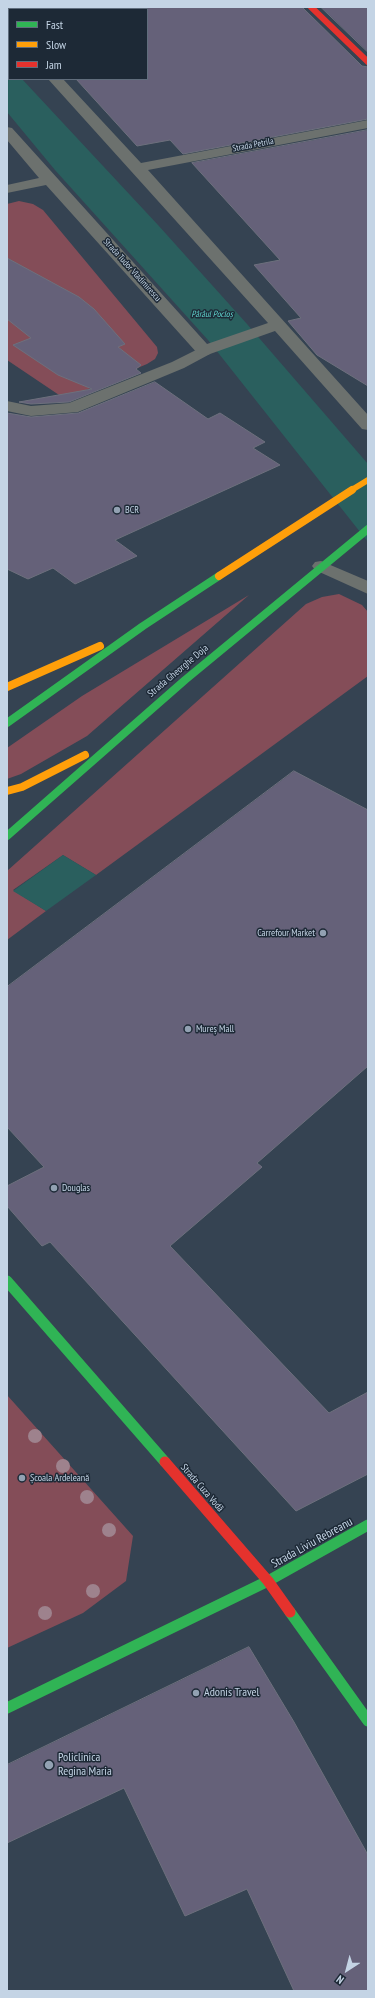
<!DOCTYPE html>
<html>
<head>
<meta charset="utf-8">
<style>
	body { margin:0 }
	#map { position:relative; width:375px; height:1998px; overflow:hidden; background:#354352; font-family:"PT Sans Narrow",sans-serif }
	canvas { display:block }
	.frame { position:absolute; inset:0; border:8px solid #c4d4e5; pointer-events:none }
	.legend { position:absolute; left:8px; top:8px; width:140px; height:72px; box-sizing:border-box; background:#1d2936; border:1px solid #606d7c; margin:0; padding:5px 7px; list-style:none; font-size:12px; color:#c4d4e5 }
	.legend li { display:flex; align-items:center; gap:8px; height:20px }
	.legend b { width:20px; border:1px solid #606d7c }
	.north { position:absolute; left:327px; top:1950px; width:40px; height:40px; -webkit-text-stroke:3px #1d2936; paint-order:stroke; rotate:216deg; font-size:11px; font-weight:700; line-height:16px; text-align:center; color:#c4d4e5 }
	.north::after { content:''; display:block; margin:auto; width:14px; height:18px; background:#c4d4e5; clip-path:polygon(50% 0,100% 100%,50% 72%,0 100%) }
</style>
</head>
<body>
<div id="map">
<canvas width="375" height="1998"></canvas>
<div class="frame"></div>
<ul class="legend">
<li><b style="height:5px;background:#30b455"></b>Fast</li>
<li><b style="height:5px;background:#ff9f0a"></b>Slow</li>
<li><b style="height:5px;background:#e5322d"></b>Jam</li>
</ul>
<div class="north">N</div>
</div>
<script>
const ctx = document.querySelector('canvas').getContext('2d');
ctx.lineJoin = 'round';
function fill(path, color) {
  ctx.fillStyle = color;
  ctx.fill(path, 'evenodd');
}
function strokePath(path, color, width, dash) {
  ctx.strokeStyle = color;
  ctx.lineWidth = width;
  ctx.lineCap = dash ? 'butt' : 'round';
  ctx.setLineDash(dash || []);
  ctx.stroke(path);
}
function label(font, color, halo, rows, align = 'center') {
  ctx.font = font + ' "PT Sans Narrow",sans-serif';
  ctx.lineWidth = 3;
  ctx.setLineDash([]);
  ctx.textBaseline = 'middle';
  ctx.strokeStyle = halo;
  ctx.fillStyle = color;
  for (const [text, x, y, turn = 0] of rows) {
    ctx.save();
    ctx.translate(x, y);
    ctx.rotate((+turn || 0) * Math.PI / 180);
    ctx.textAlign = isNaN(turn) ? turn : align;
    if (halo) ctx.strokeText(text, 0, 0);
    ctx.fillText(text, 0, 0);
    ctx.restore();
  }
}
fill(new Path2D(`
	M 19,201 L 33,204 L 43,210 L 157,347 L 158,353 L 155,359 L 147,364 L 65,399 L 7,360 L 7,204 Z
	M 339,594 L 362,605 L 368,612 L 368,676 L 96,875 L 63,855 L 13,890 L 46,911 L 7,940 L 7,871 L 306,604 L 322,597 Z
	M 249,595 L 87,736 L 21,774 L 7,779 L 7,748 L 82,696 Z
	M 7,1395 L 133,1536 L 126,1581 L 83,1613 L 7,1648 Z`), '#844d58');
fill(new Path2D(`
	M 7,63 L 9,65 L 9,79 L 22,79 L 158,225 L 247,324 L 368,464 L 368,542 L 208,340 L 55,170 L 7,112 Z
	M 63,855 L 96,875 L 46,911 L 13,891 Z`), '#2a5f5e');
const building = new Path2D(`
	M 33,7 L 302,7 L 362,66 L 368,67 L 368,119 L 183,154 L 170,140 L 137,146 L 76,79 L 147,79 L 147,9 L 34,9 Z
	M 321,7 L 368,7 L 368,52 Z
	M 368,130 L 368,386 L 317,355 L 288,321 L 301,318 L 254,265 L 280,260 L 192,163 Z
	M 7,258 L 79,297 L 94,309 L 125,344 L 118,347 L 141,365 L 136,369 L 141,373 L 69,402 L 31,404 L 19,402 L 92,389 L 58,375 L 13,345 L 31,338 L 7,319 Z
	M 155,382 L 208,419 L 220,413 L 265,442 L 253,448 L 280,465 L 115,540 L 137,556 L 75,584 L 53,568 L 28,579 L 7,569 L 7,413 L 31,417 L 78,413 Z
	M 294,771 L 368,810 L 368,1066 L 257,1163 L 262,1167 L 170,1246 L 329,1413 L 368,1392 L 368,1474 L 296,1511 L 50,1242 L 42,1246 L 7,1206 L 7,1186 L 44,1167 L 7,1127 L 7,987 Z
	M 249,1647 L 294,1722 L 368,1855 L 368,1991 L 294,1991 L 247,1889 L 185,1916 L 124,1788 L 7,1843 L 7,1765 Z`);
fill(building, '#656179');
strokePath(building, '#6d707d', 1);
fill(new Path2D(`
	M 204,346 L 210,348 L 212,351 L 210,354 L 184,368 L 78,412 L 31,416 L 7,411 L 7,401 L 31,406 L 69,403 L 172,362 Z`), '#6c716e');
fill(new Path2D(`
	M 7,24 L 9,24 L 9,34 L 7,34 Z
	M 48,79 L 63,79 L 141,163 L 368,120 L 368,128 L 148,170 L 368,415 L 368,430 L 362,429 L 275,331 L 210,354 L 204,356 L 198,354 L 46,185 L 7,193 L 7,185 L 39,178 L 7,140 L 7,127 L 12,128 L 207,344 L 268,323 Z
	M 321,561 L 368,581 L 368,594 L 315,570 L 312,566 L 315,562 Z`), '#6c716e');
strokePath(new Path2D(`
	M 7,723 L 143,626 L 219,576
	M 7,836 L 185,680 L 368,529`), '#30b455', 8);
strokePath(new Path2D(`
	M 7,1281 L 165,1462
	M 290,1612 L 368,1721
	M 7,1708 L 268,1581 L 368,1525`), '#30b455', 11);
strokePath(new Path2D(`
	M 350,491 L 368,480`), '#ff9f0a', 6);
strokePath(new Path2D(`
	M 219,576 L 352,490
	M 7,687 L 100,646
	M 7,791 L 22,787 L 85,755`), '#ff9f0a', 8);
strokePath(new Path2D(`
	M 311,7 L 368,62`), '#e5322d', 6);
strokePath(new Path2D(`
	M 165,1462 L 268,1581 L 290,1612`), '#e5322d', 11);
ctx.fillStyle = '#9e828d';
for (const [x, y] of [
	[35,1436],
	[63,1466],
	[87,1497],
	[109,1530],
	[93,1591],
	[45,1613]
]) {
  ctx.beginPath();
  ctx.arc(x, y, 7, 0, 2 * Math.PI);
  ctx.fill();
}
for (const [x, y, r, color] of [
	[117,510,4,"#92a1b2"],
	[323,933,4,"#92a1b2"],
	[188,1029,4,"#92a1b2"],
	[54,1188,4,"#92a1b2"],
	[22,1478,4,"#92a1b2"],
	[196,1693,4,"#92a1b2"],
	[49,1765,5,"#92a1b2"]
]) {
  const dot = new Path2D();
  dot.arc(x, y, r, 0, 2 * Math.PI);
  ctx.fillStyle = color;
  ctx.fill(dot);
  strokePath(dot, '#1d2936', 1.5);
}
label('9px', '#c4d4e5', '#1d2936', [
	["Strada Petrila",253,145,-11],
	["Strada Tudor Vladimirescu",132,270,48]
]);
label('italic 9px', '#60d7d0', '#1d2936', [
	["Pârâul Pocloș",212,314]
]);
label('10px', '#c4d4e5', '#1d2936', [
	["BCR",125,510],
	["Carrefour Market",315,933,"right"],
	["Mureș Mall",196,1029],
	["Douglas",62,1188],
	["Școala Ardeleană",30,1478]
], 'left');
label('10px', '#c4d4e5', '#1d2936', [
	["Strada Gheorghe Doja",178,671,-40],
	["Strada Cuza Vodă",202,1488,49]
]);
label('12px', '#c4d4e5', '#1d2936', [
	["Strada Liviu Rebreanu",312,1543,-29]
]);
label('12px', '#c4d4e5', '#1d2936', [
	["Adonis Travel",204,1693],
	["Policlinica",58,1758],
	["Regina Maria",58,1772]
], 'left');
</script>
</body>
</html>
